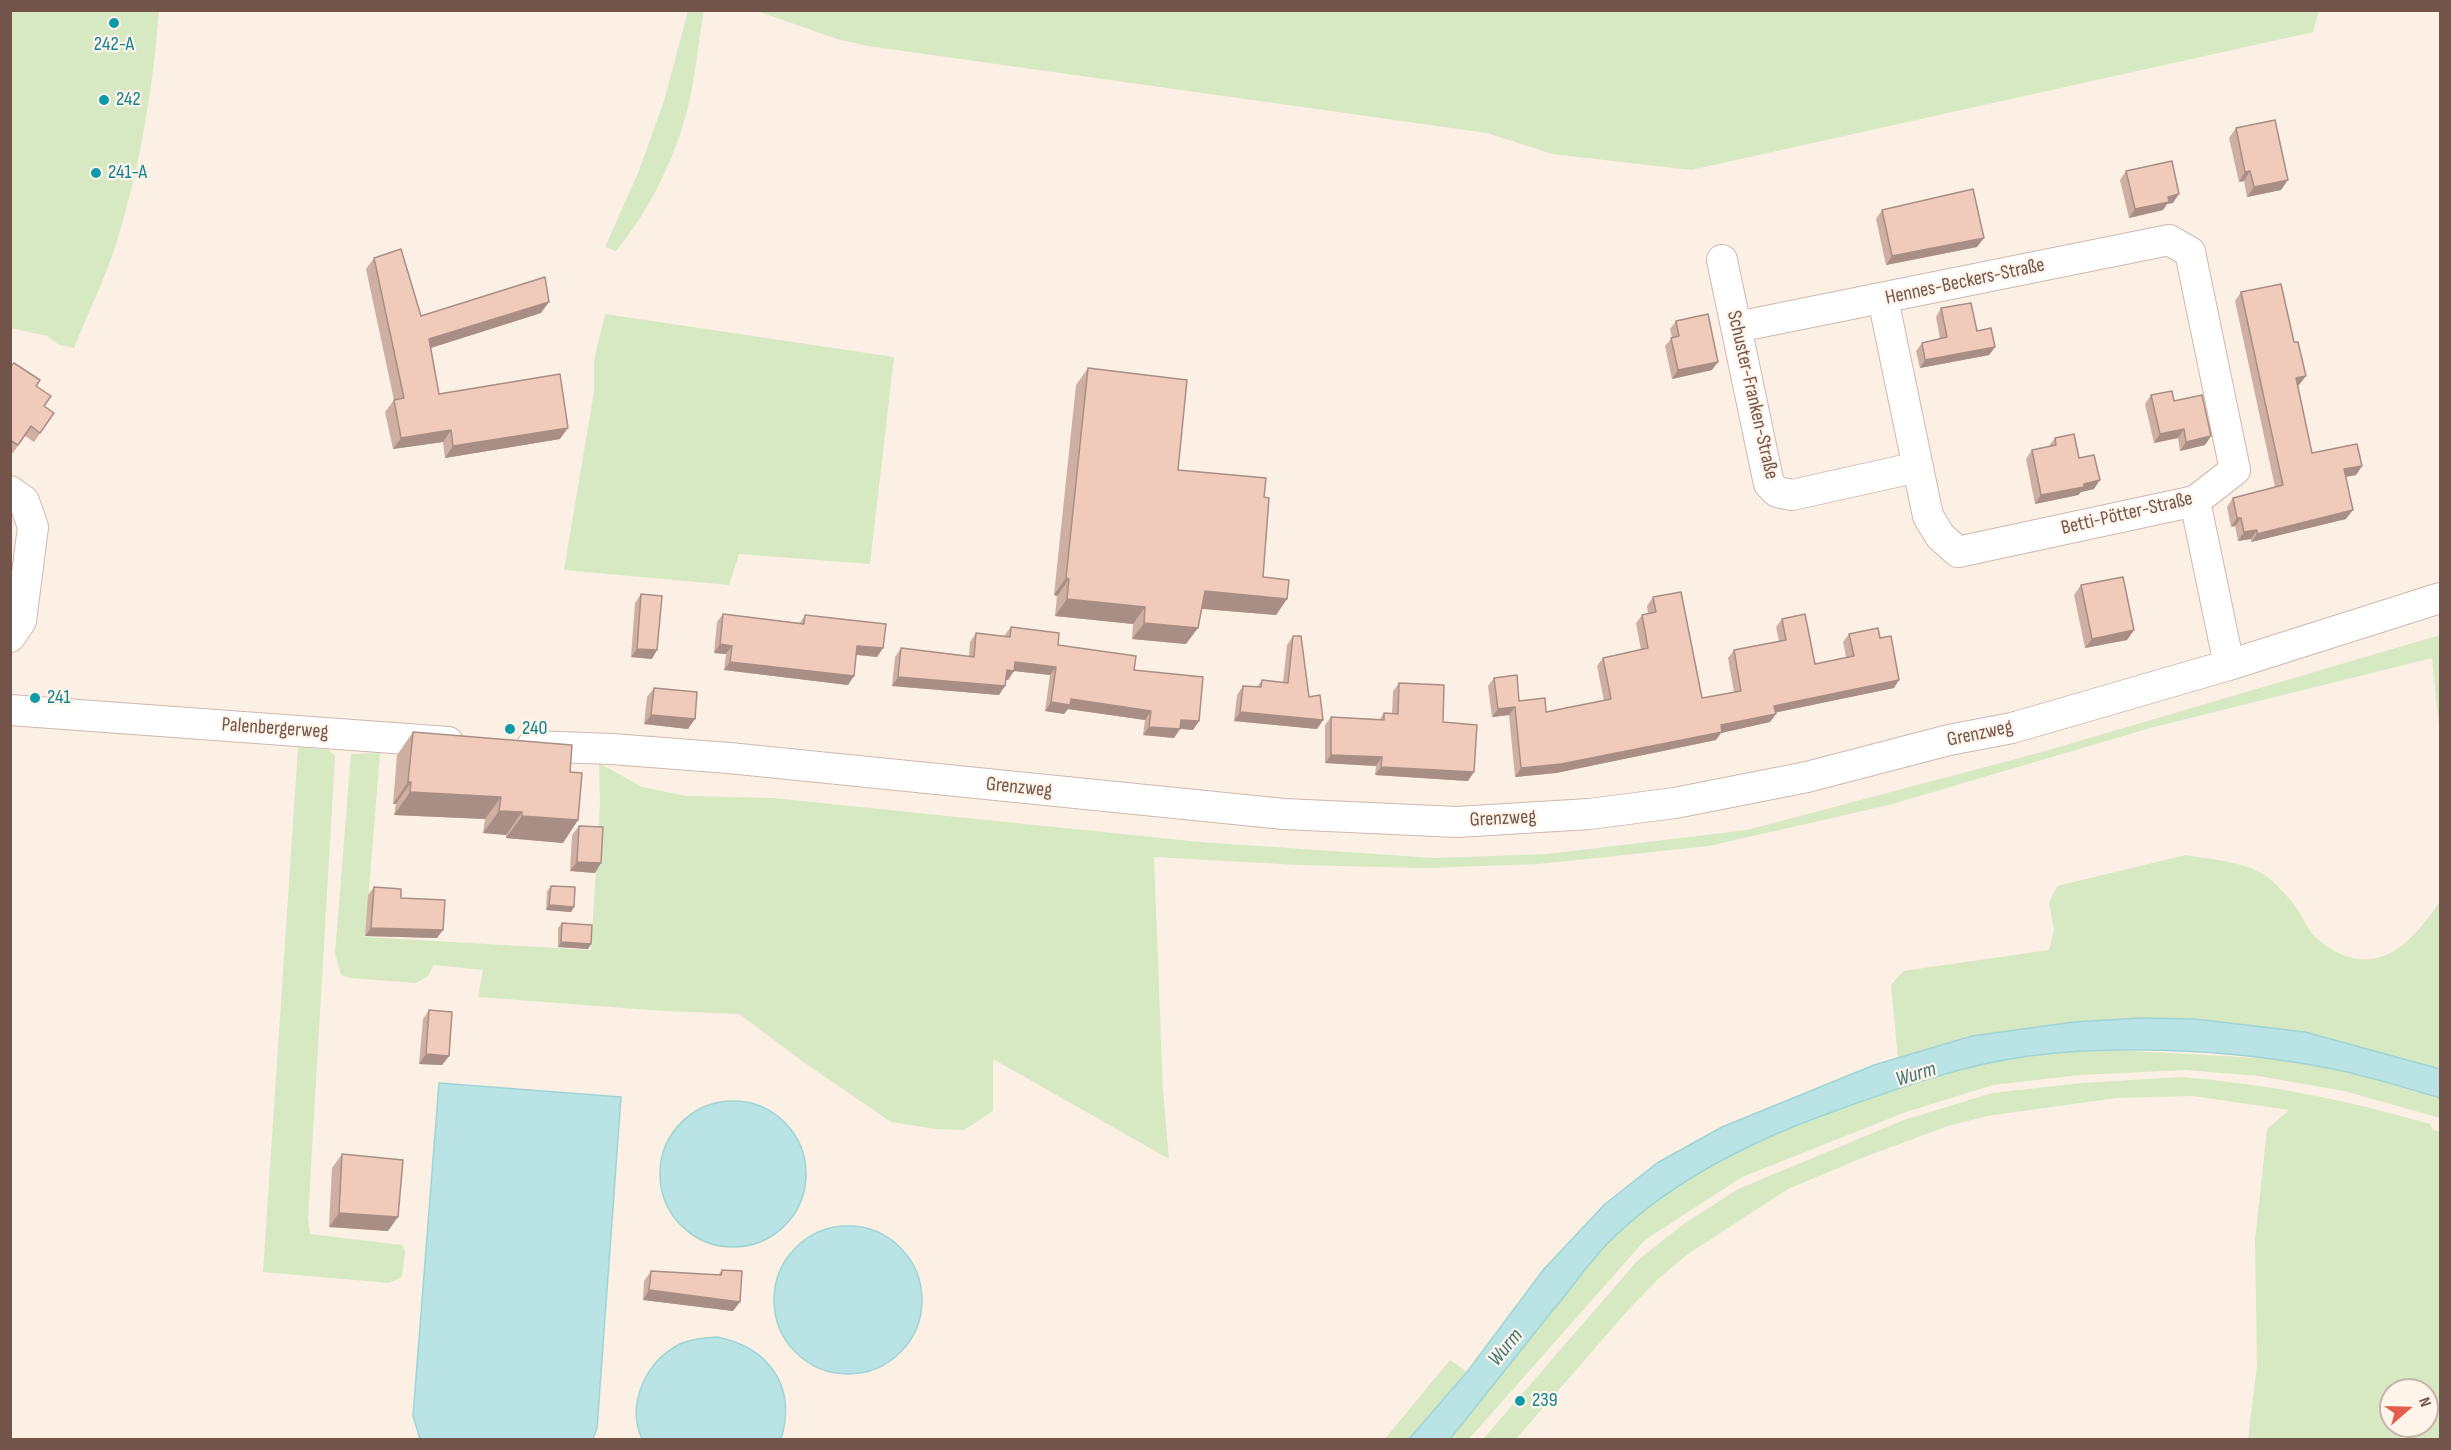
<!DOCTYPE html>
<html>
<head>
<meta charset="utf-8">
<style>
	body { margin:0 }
	#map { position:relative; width:2451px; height:1450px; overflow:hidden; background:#fcf0e4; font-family:"Sofia Sans Condensed",sans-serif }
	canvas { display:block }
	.frame { position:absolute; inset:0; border:12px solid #73544a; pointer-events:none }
	.north { position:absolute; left:2379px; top:1378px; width:60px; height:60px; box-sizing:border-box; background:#fff4ea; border:2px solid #c7b4aa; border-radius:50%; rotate:70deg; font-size:16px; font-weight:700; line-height:24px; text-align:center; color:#73544a }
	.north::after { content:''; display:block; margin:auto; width:21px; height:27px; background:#e25d4c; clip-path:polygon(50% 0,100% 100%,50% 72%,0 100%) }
</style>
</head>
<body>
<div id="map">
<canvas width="2451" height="1450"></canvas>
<div class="frame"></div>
<div class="north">N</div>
</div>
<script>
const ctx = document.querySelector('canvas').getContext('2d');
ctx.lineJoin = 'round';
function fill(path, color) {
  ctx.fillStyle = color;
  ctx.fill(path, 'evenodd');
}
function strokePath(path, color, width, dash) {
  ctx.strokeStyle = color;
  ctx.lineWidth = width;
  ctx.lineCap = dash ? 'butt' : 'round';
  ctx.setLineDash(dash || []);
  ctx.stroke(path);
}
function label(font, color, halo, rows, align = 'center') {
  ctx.font = font + ' "Sofia Sans Condensed",sans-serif';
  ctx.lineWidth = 4.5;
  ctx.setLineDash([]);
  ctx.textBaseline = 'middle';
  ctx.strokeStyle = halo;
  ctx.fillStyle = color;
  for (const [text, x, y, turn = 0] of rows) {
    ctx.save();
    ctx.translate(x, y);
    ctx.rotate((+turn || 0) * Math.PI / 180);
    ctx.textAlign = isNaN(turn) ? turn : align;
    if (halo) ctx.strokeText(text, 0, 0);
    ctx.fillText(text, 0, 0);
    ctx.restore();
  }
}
fill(new Path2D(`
	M 11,10 L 159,11 C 153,88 140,167 117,241 C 106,277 88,313 74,348 L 59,345 L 47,336 L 11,328 Z
	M 688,11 L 704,11 C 698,42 696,75 688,107 C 675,158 650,210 616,251 L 605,247 L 638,173 L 664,101 Z
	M 757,11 L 2319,11 L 2313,32 L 1691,170 L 1552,154 L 1487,133 L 868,46 L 837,39 Z
	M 605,314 L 894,357 L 870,564 L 739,554 L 729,585 L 564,570 L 594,392 L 594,360 Z
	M 2440,635 L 2440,738 L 2432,658 L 2154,727 L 1889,805 L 1709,846 L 1539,864 L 1424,868 L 1299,865 L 1154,857 L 1163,1091 L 1169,1159 L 993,1059 L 993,1111 L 964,1130 L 935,1129 L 891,1122 L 802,1061 L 739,1014 L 664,1011 L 478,997 L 483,970 L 434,965 L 428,976 L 416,983 L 350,978 L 341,975 L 335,953 L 351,754 L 380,753 L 365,937 L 591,950 L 600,803 L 599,763 L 642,787 L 686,796 L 773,798 L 1200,842 L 1434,858 L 1547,854 L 1747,830 L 2042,752 Z
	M 298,747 L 328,750 L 335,756 L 308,1218 L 310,1234 L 402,1245 L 405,1251 L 402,1277 L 389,1283 L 263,1272 Z
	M 2186,855 C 2213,860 2247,861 2270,879 C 2279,887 2291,900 2298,910 C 2303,918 2308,930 2315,937 C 2369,984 2408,950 2440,901 L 2440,1069 L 2305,1032 L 2195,1019 L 2074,1022 L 1972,1036 L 1898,1059 L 1891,985 L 1903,971 L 2049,950 L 2054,930 L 2049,903 L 2057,886 Z
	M 2097,1049 L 2276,1059 L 2348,1072 L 2440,1098 L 2440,1118 L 2344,1091 L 2258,1076 L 2186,1070 L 2080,1075 L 1993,1085 L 1906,1112 L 1742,1177 L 1645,1240 L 1469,1439 L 1450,1440 C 1483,1396 1518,1354 1552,1312 C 1570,1290 1587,1265 1607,1244 C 1702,1144 1891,1081 2025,1056 C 2048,1052 2073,1052 2097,1049 Z
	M 2182,1077 C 2267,1084 2348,1100 2430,1124 L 2433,1130 L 2440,1132 L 2440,1439 L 2248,1439 L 2257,1365 L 2255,1240 L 2267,1129 L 2289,1110 L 2193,1096 L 2116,1098 L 1987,1116 L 1948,1126 L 1867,1156 L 1788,1189 L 1688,1254 L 1658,1279 L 1629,1309 L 1516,1439 L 1483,1439 L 1638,1260 L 1685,1223 L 1738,1189 L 1904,1120 L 1992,1093 L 2082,1083 ZM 2391,1390 L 2427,1390 L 2427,1426 L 2391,1426 Z
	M 1450,1360 L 1467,1372 L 1409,1439 L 1384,1440 Z`), '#d6e9c3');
const water = new Path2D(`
	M 2141,1018 L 2195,1019 L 2305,1032 L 2440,1069 L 2440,1098 C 2409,1089 2378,1079 2347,1072 C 2251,1051 2127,1043 2029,1056 C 1961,1065 1896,1089 1832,1112 C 1751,1141 1668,1182 1607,1244 C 1588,1264 1571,1289 1553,1310 C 1519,1353 1484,1396 1450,1439 L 1409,1439 L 1467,1372 L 1544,1269 L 1605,1204 L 1657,1163 L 1722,1127 L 1874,1065 L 1972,1036 L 2074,1022 Z
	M 439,1083 L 621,1097 L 597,1428 L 593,1439 L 420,1439 L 413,1416 Z
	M660 1174a73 73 0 1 1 146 0a73 73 0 1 1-146 0Z
	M774 1300a74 74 0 1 1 148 0a74 74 0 1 1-148 0Z
	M 717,1337 C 769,1347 797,1387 781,1439 L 642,1439 C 626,1404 646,1361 680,1344 C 691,1339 704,1338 717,1337 Z`);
fill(water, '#b9e3e4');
strokePath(water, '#9fd4d6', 1.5);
const minor = new Path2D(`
	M 1722,260 L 1769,484 L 1777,492 L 1792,495 L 1918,467
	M 1737,327 L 2169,240 L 2190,252 L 2235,470 L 2195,501 L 1958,552 L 1940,536 L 1928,516 L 1883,299
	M 10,491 L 24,501 L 33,527 L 21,621 L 10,637
	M 2195,501 L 2229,665
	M 10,710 L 448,742
	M 532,746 L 612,749 L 729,758 L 1284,814 L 1457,822 L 1589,814 L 1675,803 L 1807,777 L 1949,740 L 2012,728 L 2229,665 L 2440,598`);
strokePath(minor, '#cfb8ae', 32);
strokePath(minor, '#fff', 30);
fill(new Path2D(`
	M 2236,128 L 2281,190 L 2247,197 L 2244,181 L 2239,182 L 2229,138 Z
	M 2126,171 L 2173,203 L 2167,204 L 2163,210 L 2129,218 L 2120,180 Z
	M 1882,210 L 1977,247 L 1886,265 L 1876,219 Z
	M 374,258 L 421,316 L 541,313 L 431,348 L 439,394 L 560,439 L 445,458 L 443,442 L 393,449 L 385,412 L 394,400 L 366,269 Z
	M 2241,292 L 2299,385 L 2298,385 L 2312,453 L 2362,466 L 2356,475 L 2346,477 L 2346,519 L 2251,542 L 2251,539 L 2238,541 L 2235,526 L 2231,527 L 2227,507 L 2233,498 L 2275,487 L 2235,301 Z
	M 1941,308 L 1977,331 L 1995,347 L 1989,355 L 1920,368 L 1916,351 L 1922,343 L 1940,339 L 1936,317 Z
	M 1676,321 L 1712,370 L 1672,379 L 1665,346 L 1672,338 L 1670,329 Z
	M 10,367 L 36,386 L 44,406 L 54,413 L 34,442 L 25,436 L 12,454 L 10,453 Z
	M 1088,368 L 1178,470 L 1264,497 L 1263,577 L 1287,599 L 1276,615 L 1202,609 L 1186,644 L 1132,639 L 1133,624 L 1055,616 L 1057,596 L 1054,595 L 1076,385 Z
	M 2151,395 L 2174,401 L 2211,436 L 2205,445 L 2180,451 L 2178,438 L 2154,443 L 2145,404 Z
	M 2055,438 L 2079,458 L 2094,489 L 2081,492 L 2078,495 L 2035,504 L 2026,459 L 2032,450 L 2048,447 Z
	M 2081,585 L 2134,630 L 2127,640 L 2085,648 L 2074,595 Z
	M 641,594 L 652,659 L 631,657 L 635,603 Z
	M 1653,597 L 1702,698 L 1734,692 L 1728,658 L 1734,650 L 1779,641 L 1776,627 L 1782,619 L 1815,664 L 1846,657 L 1843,642 L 1849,634 L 1880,638 L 1894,688 L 1776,712 L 1776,714 L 1770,722 L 1721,733 L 1716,740 L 1556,773 L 1515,777 L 1509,715 L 1492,717 L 1488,686 L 1494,678 L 1519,701 L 1546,712 L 1604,701 L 1597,666 L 1603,658 L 1641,650 L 1636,623 L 1642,615 L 1648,613 L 1647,606 Z
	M 723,614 L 800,623 L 805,615 L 883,648 L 877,657 L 856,655 L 848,685 L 724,670 L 726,654 L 714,653 L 717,622 Z
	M 1011,627 L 1058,645 L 1134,670 L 1199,721 L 1193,730 L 1180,729 L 1174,738 L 1143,735 L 1145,720 L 1068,709 L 1064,714 L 1045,711 L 1050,675 L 1014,671 L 1008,680 L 1006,680 L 999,695 L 892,686 L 895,657 L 901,648 L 969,656 L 970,642 L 976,633 L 1004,636 Z
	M 1293,636 L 1309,697 L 1323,720 L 1317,729 L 1234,721 L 1237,695 L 1243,686 L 1257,687 L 1262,680 L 1283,682 L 1287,645 Z
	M 1399,683 L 1443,722 L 1468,781 L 1375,775 L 1376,766 L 1325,763 L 1325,725 L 1331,717 L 1380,719 L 1384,713 L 1392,714 L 1393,691 Z
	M 654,688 L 688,729 L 644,724 L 647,697 Z
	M 413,732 L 570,772 L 578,820 L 563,843 L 506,838 L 506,835 L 483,833 L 485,819 L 394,815 L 396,804 L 393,804 L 397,755 Z
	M 579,826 L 595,873 L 570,871 L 572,835 Z
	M 551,886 L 574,907 L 571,912 L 546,910 L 547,891 Z
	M 374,887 L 401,898 L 437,938 L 365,936 L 368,895 Z
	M 562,923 L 591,944 L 588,949 L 558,947 L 558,928 Z
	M 429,1010 L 449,1056 L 442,1065 L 419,1064 L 423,1019 Z
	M 342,1154 L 388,1231 L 329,1227 L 332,1168 Z
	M 722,1270 L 733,1311 L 643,1300 L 644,1281 L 651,1271 L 718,1275 Z`), '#ceafa2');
fill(new Path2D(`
	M 2250,171 L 2244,181 L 2239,182 L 2245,172 Z
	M 2288,180 L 2281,190 L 2247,197 L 2254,187 Z
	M 2179,194 L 2173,203 L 2167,204 L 2163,210 L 2129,218 L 2135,209 L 2168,197 Z
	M 1984,238 L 1977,247 L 1886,265 L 1892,256 Z
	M 549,302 L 541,313 L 421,351 L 429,339 Z
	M 1995,347 L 1989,355 L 1920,368 L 1925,360 Z
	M 1718,362 L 1712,370 L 1672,379 L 1678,370 Z
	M 2306,376 L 2299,385 L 2290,387 L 2296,378 Z
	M 568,428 L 560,439 L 445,458 L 453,446 Z
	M 2184,429 L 2178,438 L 2154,443 L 2160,434 Z
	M 451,430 L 443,442 L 393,449 L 401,438 Z
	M 2211,436 L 2205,445 L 2180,451 L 2186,442 Z
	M 2362,466 L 2356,475 L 2338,478 L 2344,469 Z
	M 2100,480 L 2094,489 L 2081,492 L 2078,495 L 2035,504 L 2041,495 Z
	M 2353,510 L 2346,519 L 2251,542 L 2257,534 Z
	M 2237,518 L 2241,518 L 2235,526 L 2231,527 Z
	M 2257,530 L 2251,539 L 2238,541 L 2244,532 Z
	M 1066,578 L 1069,579 L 1057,596 L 1054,595 Z
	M 1205,591 L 1287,599 L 1276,615 L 1193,608 Z
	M 1067,599 L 1145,607 L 1133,624 L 1055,616 Z
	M 1144,623 L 1198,628 L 1186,644 L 1132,639 Z
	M 2134,630 L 2127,640 L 2085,648 L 2092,639 Z
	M 720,644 L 732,646 L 726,654 L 714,653 Z
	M 857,646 L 883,648 L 877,657 L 851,654 Z
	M 637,649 L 657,650 L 652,659 L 631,657 Z
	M 730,662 L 854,676 L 848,685 L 724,670 Z
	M 1015,662 L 1056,667 L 1050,675 L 1014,671 L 1008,680 L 1001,679 L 1007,670 Z
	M 898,677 L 1005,686 L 999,695 L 892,686 Z
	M 1899,680 L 1894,688 L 1769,714 L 1774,706 Z
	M 1071,699 L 1151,711 L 1145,720 L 1068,709 L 1064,714 L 1045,711 L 1051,702 Z
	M 1515,707 L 1509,715 L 1492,717 L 1498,709 Z
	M 1240,712 L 1323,720 L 1317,729 L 1234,721 Z
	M 1776,714 L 1770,722 L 1721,733 L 1716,740 L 1556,773 L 1515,777 L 1521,768 Z
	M 651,715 L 695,719 L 688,729 L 644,724 Z
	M 1181,720 L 1199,721 L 1193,730 L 1175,728 Z
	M 1149,727 L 1180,729 L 1174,738 L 1143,735 Z
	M 1331,755 L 1382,757 L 1376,766 L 1325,763 Z
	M 1381,767 L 1474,772 L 1468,781 L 1375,775 Z
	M 408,782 L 411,782 L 396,804 L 393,804 Z
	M 410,792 L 501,797 L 485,819 L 394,815 Z
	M 499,811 L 522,812 L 506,835 L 483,833 Z
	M 522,816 L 578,820 L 563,843 L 506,838 Z
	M 577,862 L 601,863 L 595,873 L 570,871 Z
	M 549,905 L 574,907 L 571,912 L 546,910 Z
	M 371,928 L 443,930 L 437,938 L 365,936 Z
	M 561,942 L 591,944 L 588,949 L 558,947 Z
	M 426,1054 L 449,1056 L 442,1065 L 419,1064 Z
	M 339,1213 L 398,1217 L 388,1231 L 329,1227 Z
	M 649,1290 L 740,1302 L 733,1311 L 643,1300 Z`), '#a88e84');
const building = new Path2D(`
	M 2275,120 L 2288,180 L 2254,187 L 2250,171 L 2245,172 L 2236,128 Z
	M 2172,161 L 2179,194 L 2168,197 L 2169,202 L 2135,209 L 2126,171 Z
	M 1973,189 L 1984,238 L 1892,256 L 1882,210 Z
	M 401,249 L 421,316 L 545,277 L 549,302 L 429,339 L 439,394 L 560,374 L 568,428 L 453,446 L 451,430 L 401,438 L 394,400 L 404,398 L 374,258 Z
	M 2281,284 L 2294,342 L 2298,342 L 2306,376 L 2296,378 L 2312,453 L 2357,444 L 2362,466 L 2344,469 L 2353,510 L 2257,534 L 2257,530 L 2244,532 L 2241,518 L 2237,518 L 2233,498 L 2283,485 L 2241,292 Z
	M 1971,303 L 1977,331 L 1991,328 L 1995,347 L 1925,360 L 1922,343 L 1947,337 L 1941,308 Z
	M 1708,314 L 1718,362 L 1678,370 L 1671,338 L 1679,336 L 1676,321 Z
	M 14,363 L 40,380 L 36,386 L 51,396 L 44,406 L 54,413 L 40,433 L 31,426 L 18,445 L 10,440 L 10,367 Z
	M 1088,368 L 1187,380 L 1178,470 L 1266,478 L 1264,497 L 1269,498 L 1263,577 L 1289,580 L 1287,599 L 1205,591 L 1198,628 L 1144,623 L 1145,607 L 1067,599 L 1069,579 L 1066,578 Z
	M 2172,391 L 2174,401 L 2202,395 L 2211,436 L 2186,442 L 2184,429 L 2160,434 L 2151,395 Z
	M 2074,434 L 2079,458 L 2094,455 L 2100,480 L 2084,484 L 2084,487 L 2041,495 L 2032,450 L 2056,445 L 2055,438 Z
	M 2123,577 L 2134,630 L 2092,639 L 2081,585 Z
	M 1681,592 L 1702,698 L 1741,691 L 1734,650 L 1786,640 L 1782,619 L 1805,614 L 1815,664 L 1854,656 L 1849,634 L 1878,628 L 1880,638 L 1891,636 L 1899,680 L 1774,706 L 1776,714 L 1721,725 L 1722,732 L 1561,764 L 1521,768 L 1515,707 L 1498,709 L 1494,678 L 1517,675 L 1519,701 L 1545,698 L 1546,712 L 1611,699 L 1603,658 L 1648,648 L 1642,615 L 1656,612 L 1653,597 Z
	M 641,594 L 662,596 L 657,650 L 637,649 Z
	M 723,614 L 804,624 L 805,615 L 886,624 L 883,648 L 857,646 L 854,676 L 730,662 L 732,646 L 720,644 Z
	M 1011,627 L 1059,633 L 1058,645 L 1136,656 L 1134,670 L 1203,677 L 1199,721 L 1181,720 L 1180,729 L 1149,727 L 1151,711 L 1071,699 L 1070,705 L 1051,702 L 1056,667 L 1015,662 L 1014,671 L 1007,670 L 1005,686 L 898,677 L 901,648 L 974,657 L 976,633 L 1010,637 Z
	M 1293,636 L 1301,636 L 1309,697 L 1320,695 L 1323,720 L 1240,712 L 1243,686 L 1261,687 L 1262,680 L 1288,683 Z
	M 1399,683 L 1444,685 L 1443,722 L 1477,725 L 1474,772 L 1381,767 L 1382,757 L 1331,755 L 1331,717 L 1384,720 L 1384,713 L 1398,714 Z
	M 654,688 L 697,692 L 695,719 L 651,715 Z
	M 413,732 L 572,745 L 570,772 L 582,773 L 578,820 L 522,816 L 522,812 L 499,811 L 501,797 L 410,792 L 411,782 L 408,782 Z
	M 579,826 L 603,827 L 601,863 L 577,862 Z
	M 551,886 L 575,887 L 574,907 L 549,905 Z
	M 374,887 L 401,889 L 401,898 L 445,900 L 443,930 L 371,928 Z
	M 562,923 L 592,925 L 591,944 L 561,942 Z
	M 429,1010 L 452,1012 L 449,1056 L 426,1054 Z
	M 342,1154 L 403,1160 L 398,1217 L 339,1213 Z
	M 722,1270 L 742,1271 L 740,1302 L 649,1290 L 651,1271 L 721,1275 Z`);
fill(building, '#f0cbbc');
strokePath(building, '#a88e84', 1.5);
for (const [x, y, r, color] of [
	[114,23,6,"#0f9aa8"],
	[104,100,6,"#0f9aa8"],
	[96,173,6,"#0f9aa8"],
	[35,698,6,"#0f9aa8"],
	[510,729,6,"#0f9aa8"],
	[1520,1401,6,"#0f9aa8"]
]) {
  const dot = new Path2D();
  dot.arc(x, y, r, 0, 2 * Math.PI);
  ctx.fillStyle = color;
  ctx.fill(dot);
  strokePath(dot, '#fff4ea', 2);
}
label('20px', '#0d838f', '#fff4ea', [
	["242-A",114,45,"center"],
	["242",116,100],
	["241-A",108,173],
	["241",47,698],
	["240",522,729],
	["239",1532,1401]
], 'left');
label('20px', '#73544a', '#fff4ea', [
	["Hennes-Beckers-Straße",1965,282,-12],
	["Schuster-Franken-Straße",1752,395,77],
	["Betti-Pötter-Straße",2127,514,-13],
	["Palenbergerweg",275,729,4],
	["Grenzweg",1980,734,-12],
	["Grenzweg",1019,788,6],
	["Grenzweg",1503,819,-3]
]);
label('italic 21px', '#3f7678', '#fff4ea', [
	["Wurm",1916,1075,-17],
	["Wurm",1506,1348,-50]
]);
</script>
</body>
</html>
